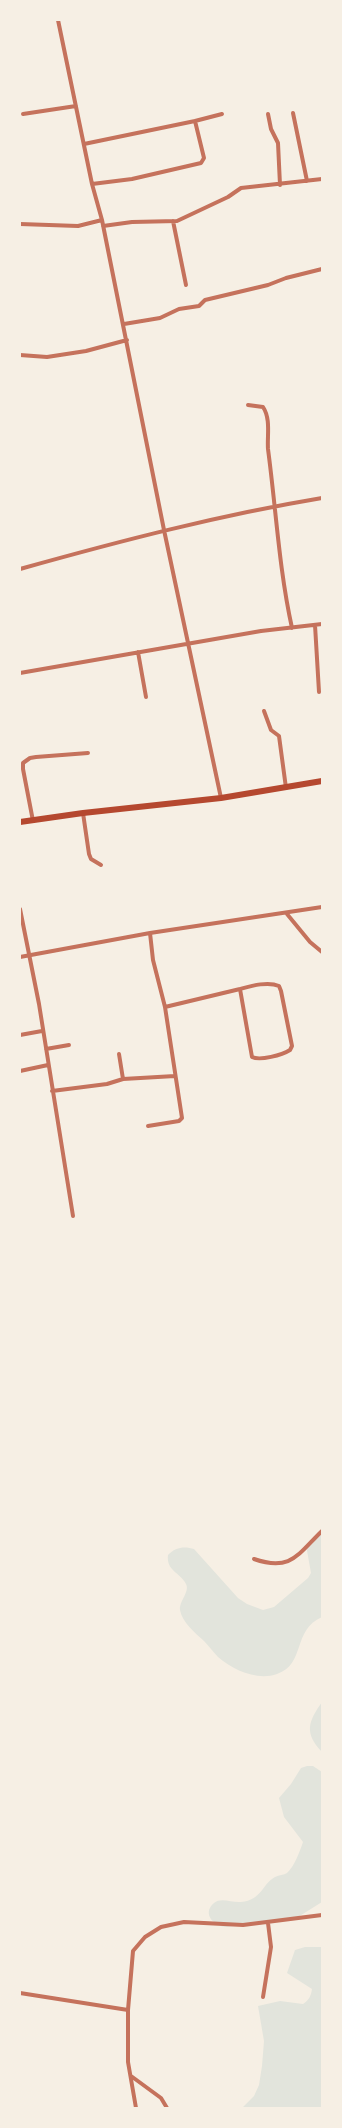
<!DOCTYPE html>
<html>
<head>
<meta charset="utf-8">
<style>
	body { margin:0 }
	#map { position:relative; width:342px; height:2128px; overflow:hidden; background:#f6efe4; font-family:Raleway,sans-serif }
	canvas { display:block }
	.frame { position:absolute; inset:0; border:21px solid #f6efe4; pointer-events:none }
</style>
</head>
<body>
<div id="map">
<canvas width="342" height="2128"></canvas>
<div class="frame"></div>
</div>
<script>
const ctx = document.querySelector('canvas').getContext('2d');
ctx.lineJoin = 'round';
function fill(path, color) {
  ctx.fillStyle = color;
  ctx.fill(path, 'evenodd');
}
function strokePath(path, color, width, dash) {
  ctx.strokeStyle = color;
  ctx.lineWidth = width;
  ctx.lineCap = dash ? 'butt' : 'round';
  ctx.setLineDash(dash || []);
  ctx.stroke(path);
}
fill(new Path2D(`
	M 322,1532 L 322,1617 C 292,1630 306,1664 277,1674 C 257,1681 233,1670 218,1657 C 213,1652 209,1646 204,1641 C 195,1633 182,1622 180,1610 C 179,1601 190,1592 186,1584 C 180,1572 166,1571 168,1555 C 175,1547 185,1546 194,1549 L 238,1598 L 247,1604 L 263,1610 L 274,1607 L 308,1578 L 311,1573 L 306,1545 Z
	M 322,1702 L 322,1752 C 304,1733 308,1722 322,1702 Z
	M 307,1766 L 313,1766 L 322,1772 L 322,1902 L 298,1917 L 227,1927 C 215,1927 201,1914 214,1903 C 221,1897 232,1903 241,1902 C 262,1900 262,1884 275,1877 C 279,1875 284,1875 287,1873 C 294,1867 300,1851 303,1842 L 284,1817 L 279,1798 L 291,1784 L 301,1768 Z
	M 305,1947 L 322,1947 L 322,2108 L 242,2108 L 254,2096 L 259,2085 L 262,2066 L 264,2041 L 258,2006 L 280,2001 L 303,2004 C 309,2000 311,1996 312,1989 L 287,1973 L 295,1950 Z`), '#e2e4dc');
strokePath(new Path2D(`
	M 58,20 L 92,184 L 102,220 L 164,530 L 221,798
	M 293,113 L 307,181
	M 23,114 L 76,106
	M 268,114 L 271,129 L 278,143 L 280,185
	M 84,144 L 195,121
	M 92,184 L 132,179 L 201,163 L 204,158 L 195,121 L 222,114
	M 173,221 L 186,285
	M 20,224 L 78,226 L 102,220
	M 103,226 L 132,222 L 177,221 L 228,197 L 241,188 L 322,179
	M 124,324 L 160,318 L 179,309 L 199,306 L 205,300 L 268,285 L 286,278 L 322,269
	M 20,355 L 47,357 L 86,351 L 127,340
	M 248,405 L 263,407 C 271,419 267,436 268,449 C 276,509 279,569 292,628
	M 20,569 C 120,541 220,515 322,498
	M 315,625 L 319,692
	M 138,652 L 146,697
	M 20,673 L 261,631 L 322,624
	M 264,711 L 271,730 L 279,736 L 286,788
	M 83,813 L 89,854 L 91,859 L 101,865
	M 33,821 L 23,769 L 23,763 L 30,758 L 36,757 L 88,753
	M 20,909 L 39,1004 L 73,1216
	M 287,914 L 310,942 L 322,952
	M 150,933 L 153,960 L 165,1007 L 240,989 C 251,986 268,981 279,986 L 281,991 L 292,1046 L 290,1050 C 282,1055 260,1061 252,1057 L 240,989
	M 20,957 L 150,933 L 322,907
	M 20,1035 L 42,1031
	M 46,1049 L 69,1045
	M 119,1054 L 123,1079
	M 20,1071 L 48,1065
	M 52,1091 L 107,1084 L 123,1079 L 175,1076
	M 148,1126 L 179,1121 L 182,1118 L 165,1007
	M 254,1559 C 291,1572 298,1554 322,1531
	M 20,1993 L 128,2010 L 133,1951 L 145,1937 L 161,1927 L 184,1922 L 243,1925 L 322,1915
	M 263,1997 L 271,1947 L 268,1923
	M 128,2010 L 128,2062 L 136,2108
	M 131,2076 L 161,2098 L 167,2108`), '#c5725c', 4);
strokePath(new Path2D(`
	M 20,822 L 83,813 L 221,798 L 322,781`), '#b5482f', 6);
</script>
</body>
</html>
